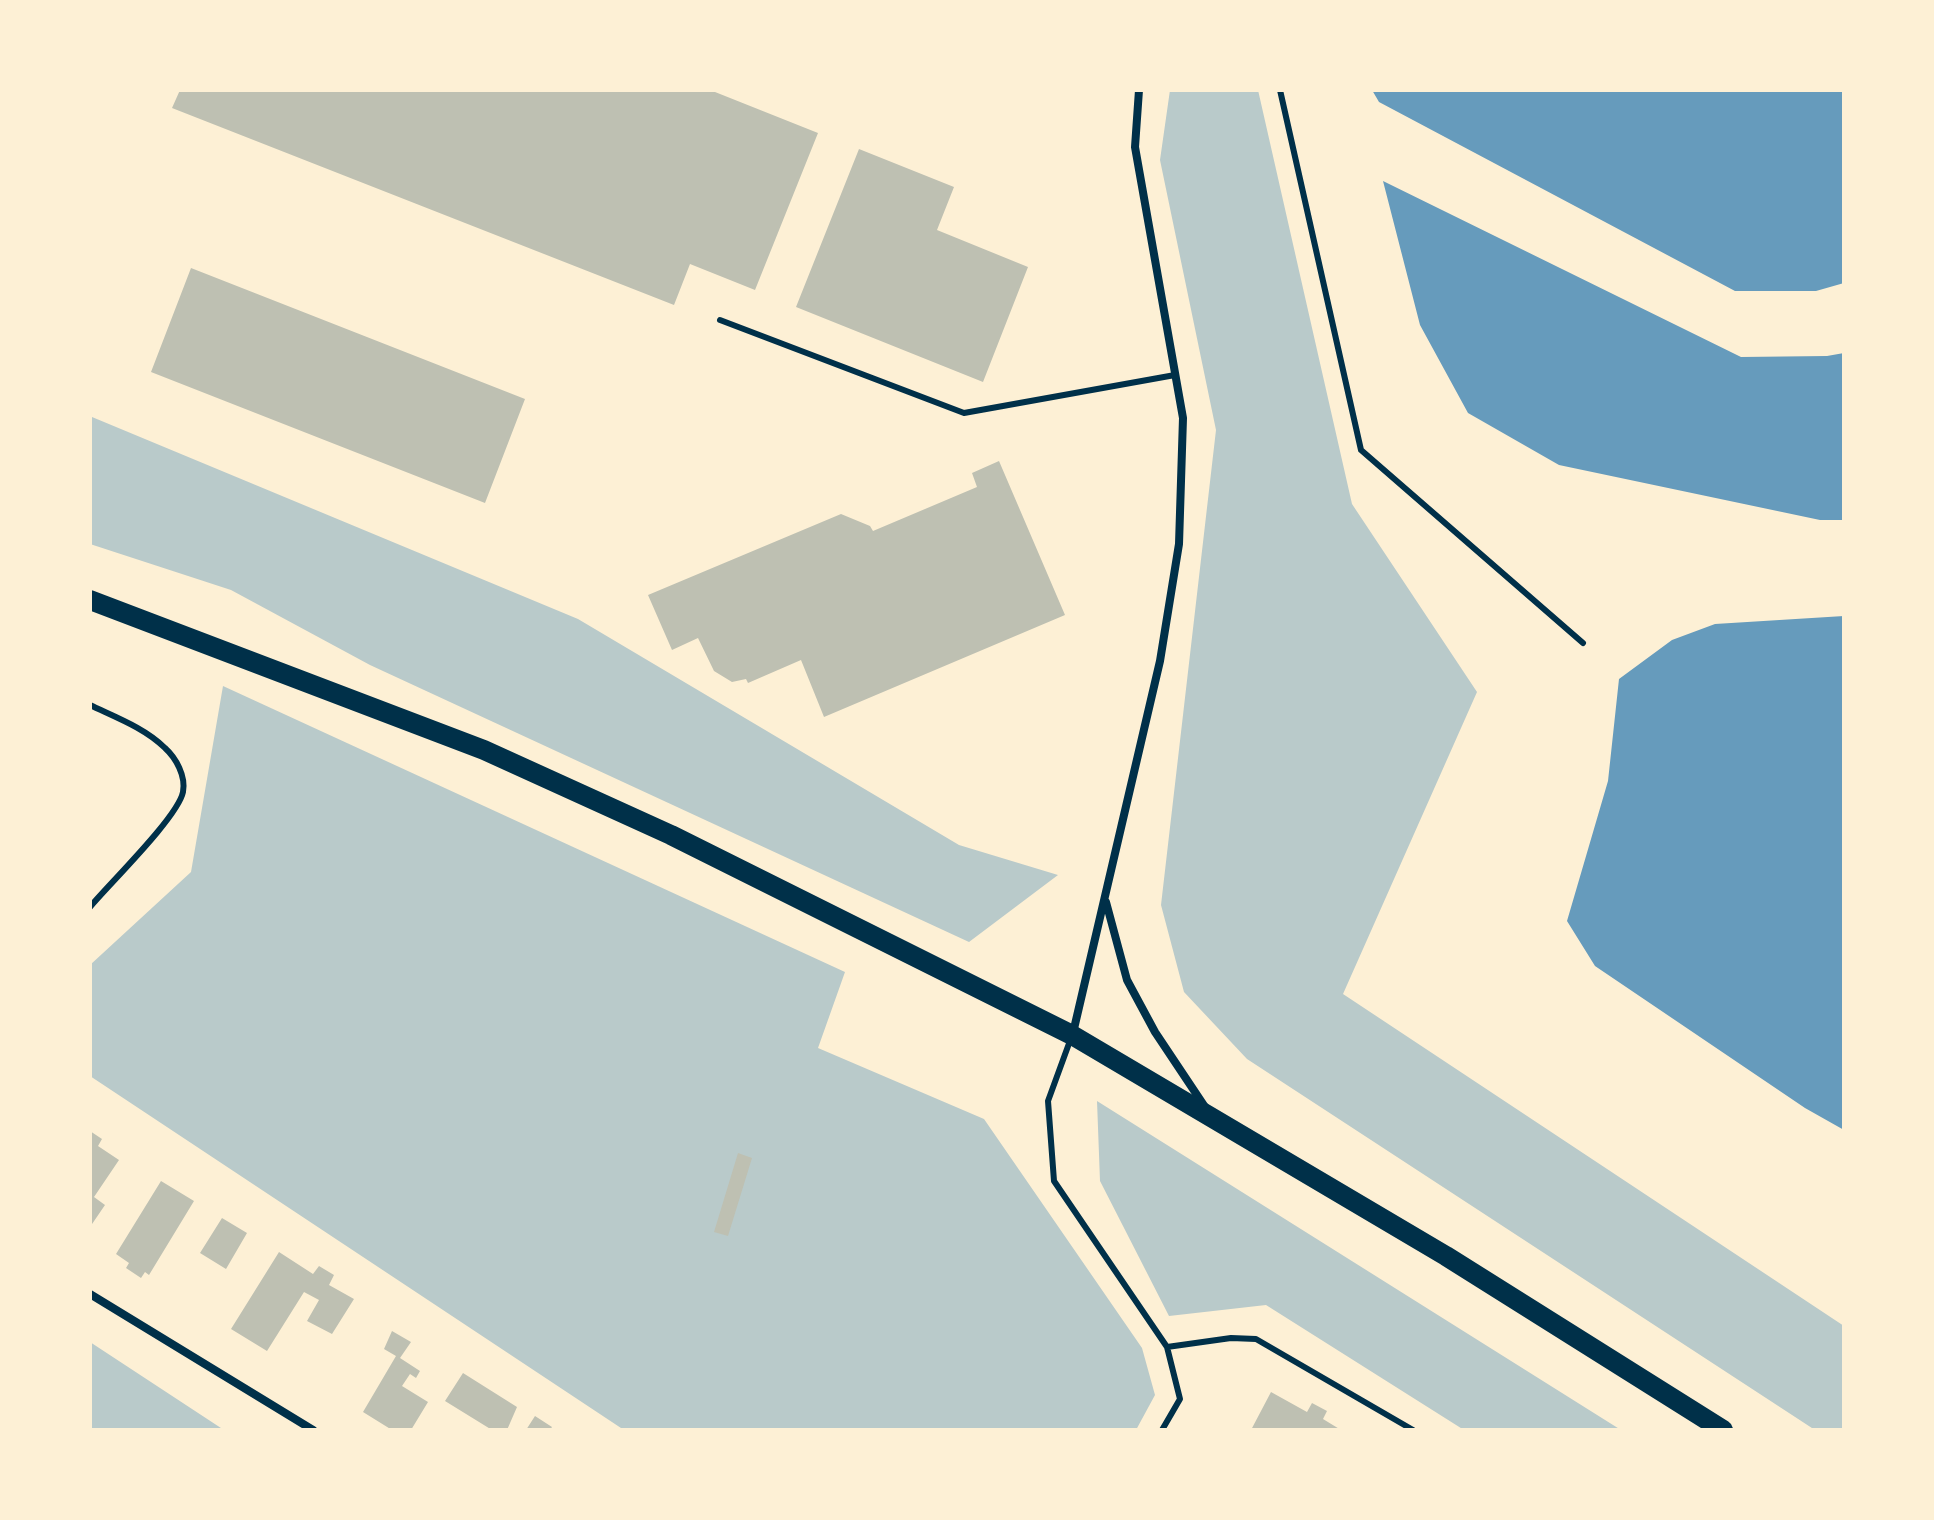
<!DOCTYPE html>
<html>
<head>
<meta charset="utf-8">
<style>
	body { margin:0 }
	#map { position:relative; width:1934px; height:1520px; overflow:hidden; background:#fdf0d5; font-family:Cabin,sans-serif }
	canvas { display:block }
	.frame { position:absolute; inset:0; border:92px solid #fdf0d5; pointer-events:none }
</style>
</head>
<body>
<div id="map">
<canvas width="1934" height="1520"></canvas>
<div class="frame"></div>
</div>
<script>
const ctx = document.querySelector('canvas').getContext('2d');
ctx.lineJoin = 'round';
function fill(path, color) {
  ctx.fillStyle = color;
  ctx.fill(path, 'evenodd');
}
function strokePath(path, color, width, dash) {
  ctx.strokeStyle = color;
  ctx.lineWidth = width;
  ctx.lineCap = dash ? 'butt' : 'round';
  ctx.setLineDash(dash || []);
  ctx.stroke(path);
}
fill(new Path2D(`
	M 1170,90 L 1258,90 L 1352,504 L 1477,692 L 1343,994 L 1844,1326 L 1844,1430 L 1815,1430 L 1247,1059 L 1184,992 L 1161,905 L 1216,430 L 1160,160 Z
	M 92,417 L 578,619 L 959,845 L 1058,875 L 969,942 L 370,665 L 231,590 L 90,544 Z
	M 223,686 L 845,972 L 818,1048 L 984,1119 L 1142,1348 L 1155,1395 L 1136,1430 L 624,1430 L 90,1076 L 90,965 L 191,872 Z
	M 1097,1101 L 1621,1430 L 1464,1430 L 1266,1305 L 1169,1316 L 1100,1181 Z
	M 90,1342 L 224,1430 L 90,1430 Z`), '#b9caca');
fill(new Path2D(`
	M 1372,90 L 1844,90 L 1844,283 L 1816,291 L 1735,291 L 1379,102 Z
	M 1383,181 L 1741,357 L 1827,356 L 1844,353 L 1844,520 L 1820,520 L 1559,465 L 1468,413 L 1420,325 Z
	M 1844,616 L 1844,1130 L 1805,1108 L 1595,966 L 1567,921 L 1608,781 L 1619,679 L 1672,640 L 1715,624 Z`), '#669bbc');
fill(new Path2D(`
	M 180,90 L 710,90 L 818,133 L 755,290 L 690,264 L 674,305 L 172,108 Z
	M 859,149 L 954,187 L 937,230 L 1028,267 L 983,382 L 796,307 Z
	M 191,268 L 525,399 L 485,503 L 151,372 Z
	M 999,461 L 1065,615 L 824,717 L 801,660 L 748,683 L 746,679 L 732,682 L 714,671 L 698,638 L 672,650 L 648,595 L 841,514 L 870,526 L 873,531 L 977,487 L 972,473 Z
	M 90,1131 L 102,1139 L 98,1146 L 119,1160 L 94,1197 L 105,1205 L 90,1227 Z
	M 738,1153 L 752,1158 L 728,1236 L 714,1232 Z
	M 161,1181 L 194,1201 L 149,1275 L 145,1272 L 141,1278 L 126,1268 L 129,1263 L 116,1254 Z
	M 222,1218 L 247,1233 L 226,1269 L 200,1253 Z
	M 279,1252 L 313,1274 L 319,1266 L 334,1275 L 329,1285 L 354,1299 L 332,1334 L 307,1321 L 319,1300 L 304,1292 L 267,1351 L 231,1329 Z
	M 392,1331 L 411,1342 L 400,1358 L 420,1371 L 416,1378 L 410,1374 L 402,1386 L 428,1402 L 411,1430 L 392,1430 L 363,1412 L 396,1356 L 384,1349 Z
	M 463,1373 L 517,1407 L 507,1430 L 492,1430 L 445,1401 Z
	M 1271,1392 L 1307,1412 L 1312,1403 L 1327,1411 L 1323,1419 L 1341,1430 L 1251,1430 Z
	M 535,1416 L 552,1427 L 550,1430 L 526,1430 Z`), '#bec0b2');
strokePath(new Path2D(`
	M 1280,90 L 1361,450 L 1583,643
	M 720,320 L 964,413 L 1175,375
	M 90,705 C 115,717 145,728 165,748 C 176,758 186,776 183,792 C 178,817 109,884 90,907
	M 1071,1038 L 1048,1101 L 1054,1181 L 1167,1347 L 1180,1399 L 1162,1430
	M 1167,1347 L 1231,1338 L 1256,1339 L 1413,1430`), '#003049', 6);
strokePath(new Path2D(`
	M 1106,902 L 1127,980 L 1155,1032 L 1205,1107
	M 1073,1033 L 1160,661 L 1179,544 L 1183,418 L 1135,147 L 1139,90
	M 90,1294 L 313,1430`), '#003049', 8);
strokePath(new Path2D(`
	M 90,600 L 484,750 L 671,835 L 1072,1035 L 1446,1256 L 1723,1430`), '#003049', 20);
</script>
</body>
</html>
